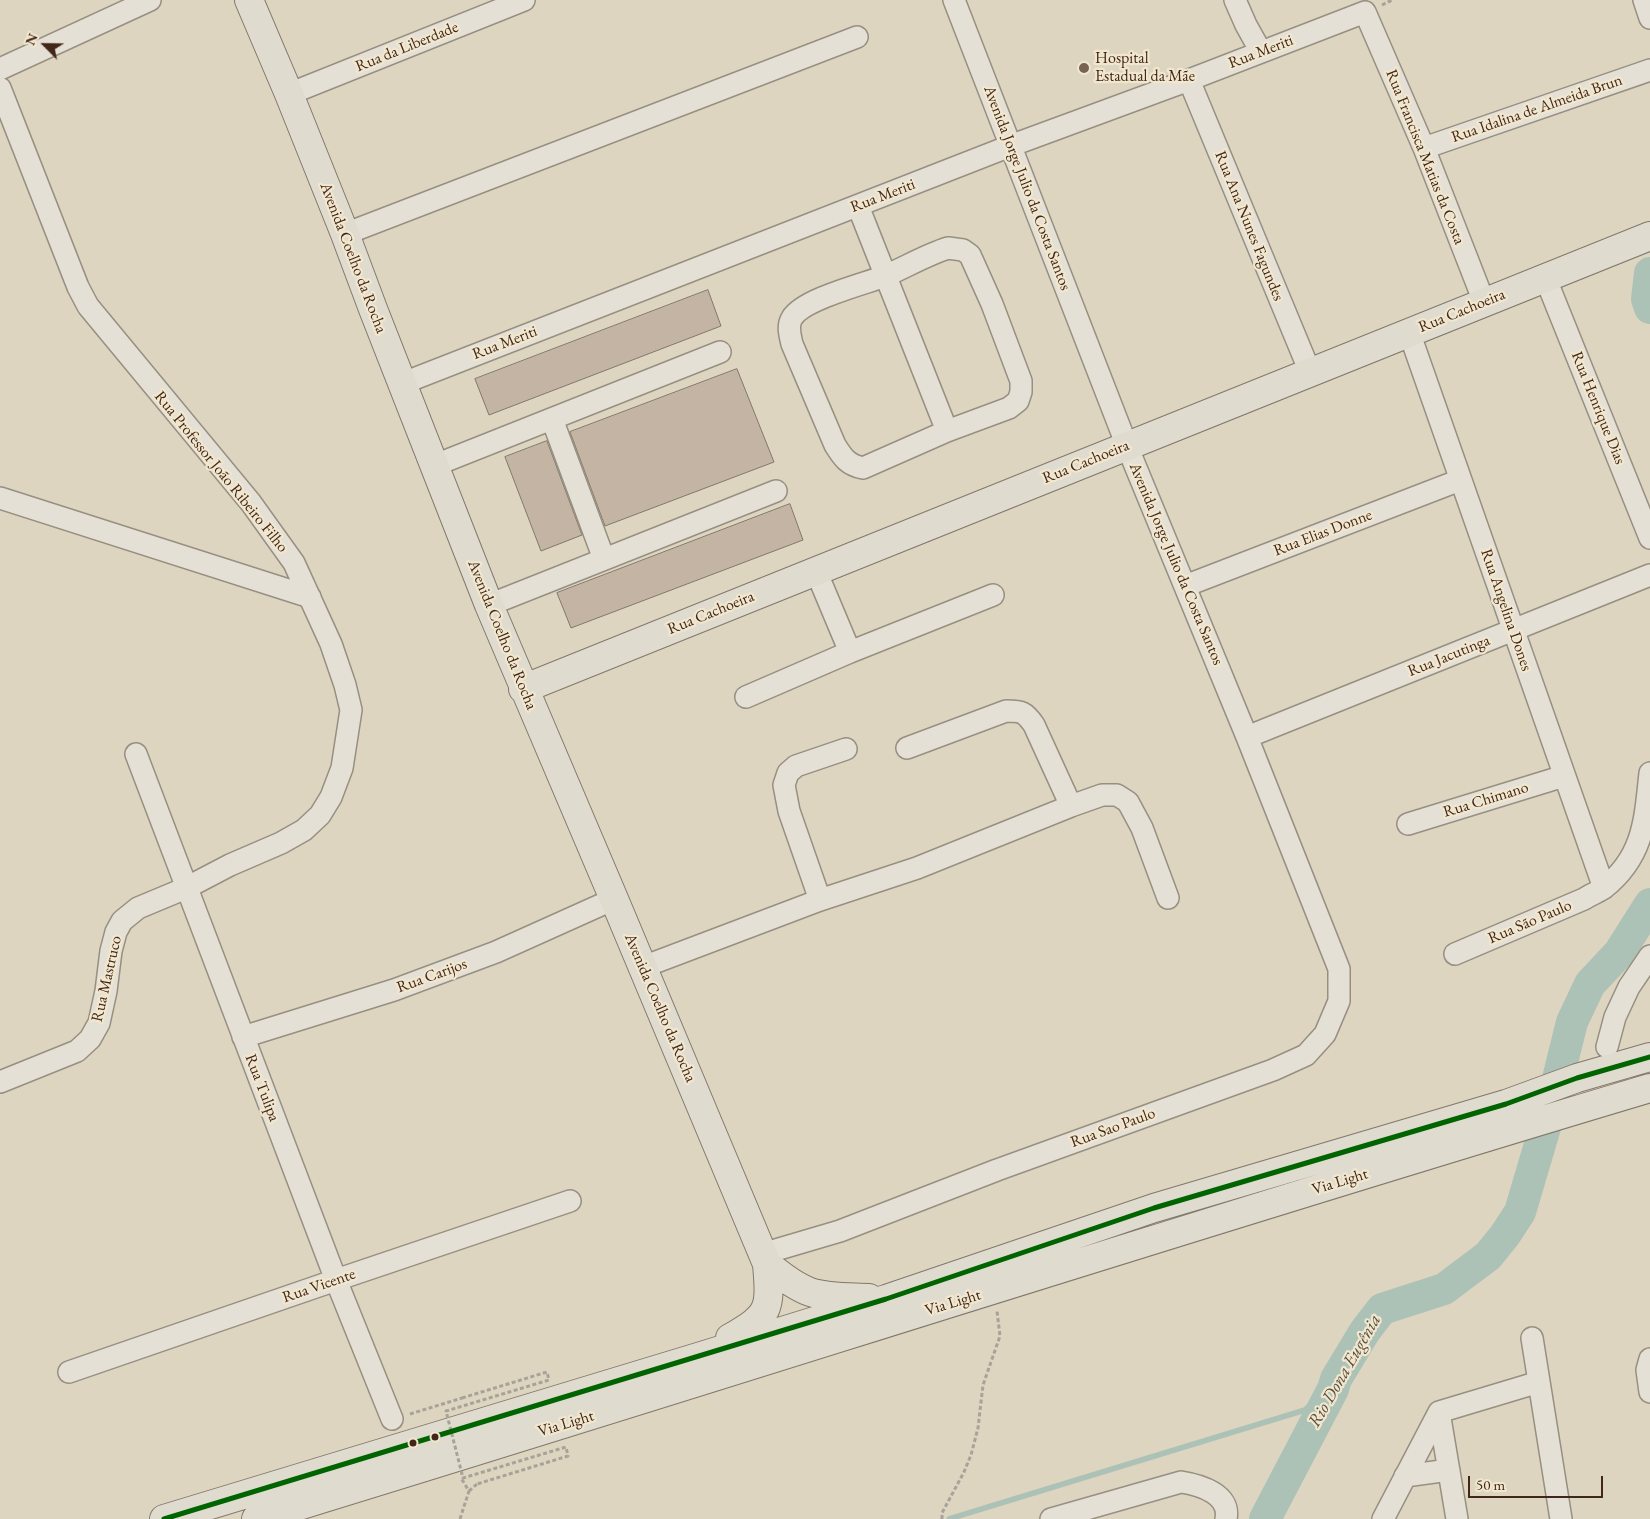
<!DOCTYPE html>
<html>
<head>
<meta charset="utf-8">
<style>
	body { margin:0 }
	#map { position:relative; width:1650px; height:1519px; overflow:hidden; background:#ddd5c0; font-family:"EB Garamond",serif }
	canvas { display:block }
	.north { position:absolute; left:20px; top:20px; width:50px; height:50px; -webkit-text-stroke:4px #f1e7ce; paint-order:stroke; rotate:293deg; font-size:14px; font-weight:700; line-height:20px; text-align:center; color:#422619 }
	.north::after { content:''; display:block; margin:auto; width:18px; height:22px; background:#422619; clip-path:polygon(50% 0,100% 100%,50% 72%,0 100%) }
	.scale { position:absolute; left:1468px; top:1476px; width:135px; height:22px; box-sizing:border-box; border:2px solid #422619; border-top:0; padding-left:6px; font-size:15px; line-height:18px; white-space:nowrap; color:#422619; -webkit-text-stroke:4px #f1e7ce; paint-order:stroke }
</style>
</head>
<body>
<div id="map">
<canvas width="1650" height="1519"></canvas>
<div class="north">N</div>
<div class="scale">50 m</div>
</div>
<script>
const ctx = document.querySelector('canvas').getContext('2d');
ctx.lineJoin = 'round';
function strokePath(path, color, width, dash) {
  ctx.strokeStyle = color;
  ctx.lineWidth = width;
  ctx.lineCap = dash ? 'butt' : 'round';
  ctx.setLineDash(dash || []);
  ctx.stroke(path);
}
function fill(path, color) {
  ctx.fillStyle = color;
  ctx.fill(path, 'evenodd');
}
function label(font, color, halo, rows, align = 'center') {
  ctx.font = font + ' "EB Garamond",serif';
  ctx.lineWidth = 4.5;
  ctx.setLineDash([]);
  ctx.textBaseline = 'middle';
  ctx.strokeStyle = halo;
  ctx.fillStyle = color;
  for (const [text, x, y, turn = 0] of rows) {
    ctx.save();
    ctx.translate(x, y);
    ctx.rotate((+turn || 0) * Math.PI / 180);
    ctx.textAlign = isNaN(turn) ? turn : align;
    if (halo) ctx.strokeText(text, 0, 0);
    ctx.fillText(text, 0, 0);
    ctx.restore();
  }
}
strokePath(new Path2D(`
	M 949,1519 L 1305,1410 L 1336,1379`), '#adc2b6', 5.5);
strokePath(new Path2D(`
	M 1650,273 L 1647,299 L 1650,308
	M 1265,1519 L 1333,1389 L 1336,1379 L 1365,1331 L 1382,1309 L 1444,1289 L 1488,1256 L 1505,1235 L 1520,1212 L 1551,1107 L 1572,1022 L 1590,984 L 1619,953 L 1650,904`), '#adc2b6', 32);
const building = new Path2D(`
	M 708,290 L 721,326 L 489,415 L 475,379 Z
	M 737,369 L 774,462 L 605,526 L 570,432 Z
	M 547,441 L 582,535 L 541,551 L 505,457 Z
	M 790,504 L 803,540 L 571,628 L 557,593 Z`);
fill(building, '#c3b4a3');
strokePath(building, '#81786b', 1);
const minor = new Path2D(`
	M 1235,0 L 1246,25 L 1261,52
	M 1644,0 L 1650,18
	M 0,69 L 150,0
	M 1189,80 L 1310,372
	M 0,88 L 78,287 L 88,306 L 251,503 L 294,563 L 331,644 L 345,685 L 351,710 L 342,768 L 331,797 L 320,815 L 304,830 L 281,843 L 230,865 L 186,888 L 138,908 L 122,921 L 116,932 L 111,951 L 106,991 L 99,1023 L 90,1039 L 77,1051 L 0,1082
	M 289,94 L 524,0
	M 1424,148 L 1650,70
	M 858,206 L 947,431
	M 345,234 L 857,37
	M 948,248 L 963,250 L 970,255 L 992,304 L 1021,381 L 1021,392 L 1018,401 L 1009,408 L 947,431 L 863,468 C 848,465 843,458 835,445 L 792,344 C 790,335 787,326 792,318 C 803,299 864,284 885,276 C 906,267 926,255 948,248 Z
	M 1545,277 L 1650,538
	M 1409,332 L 1604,888
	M 401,384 L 1010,146 L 1189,80 L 1365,12 L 1424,148 L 1484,302
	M 552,419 L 604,559
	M 433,466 L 720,352
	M 0,498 L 310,597
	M 816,571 L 850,652 L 993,595
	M 1185,586 L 1460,480
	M 489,605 L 776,491
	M 746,697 L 850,652
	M 1247,737 L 1650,575
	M 907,748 L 1006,711 C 1022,711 1025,712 1034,725 L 1071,806
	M 136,754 L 336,1280 L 392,1419
	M 1408,824 L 1564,776
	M 820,900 L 789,811 L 784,785 L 788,773 L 796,766 L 846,749
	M 1455,954 L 1584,899 C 1590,895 1598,892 1604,888 C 1644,856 1645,820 1650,773
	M 643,967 L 820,900 L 917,868 L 1071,806 L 1102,795 L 1117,795 L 1128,802 L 1142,828 L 1168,898
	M 243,1037 L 394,990 L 496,952 L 614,899
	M 1607,1047 L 1615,1017 L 1629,987 L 1650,956
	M 762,1254 L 840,1231 L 997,1170 L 1273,1070 L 1306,1055 L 1325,1034 L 1339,1001 L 1339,969 L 1247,737 L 1127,446 L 954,0
	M 1532,1338 L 1561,1519
	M 1650,1359 L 1647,1370 L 1650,1392
	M 69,1372 L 336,1280 L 570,1201
	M 1439,1412 L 1457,1519
	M 1405,1476 L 1449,1470
	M 1051,1519 L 1181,1482 C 1200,1485 1231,1494 1226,1519
	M 1383,1519 L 1439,1412 L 1539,1382`);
const major = new Path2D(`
	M 249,0 L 289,94 L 345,234 L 373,309 L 489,605 L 614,899 L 767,1264 C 771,1310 770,1315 730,1338
	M 523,689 L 1650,236
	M 767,1264 C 780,1275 794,1286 810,1292 C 829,1298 850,1297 869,1298
	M 164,1519 L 698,1357 L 886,1299 L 1154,1208 L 1506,1104 L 1577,1078 L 1650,1057
	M 256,1519 C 721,1377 1184,1227 1650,1088`);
strokePath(minor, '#978f81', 24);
strokePath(major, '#81786b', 30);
strokePath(new Path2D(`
	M 1382,5 L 1392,0
	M 410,1414 L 462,1398
	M 469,1491 L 477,1484
	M 460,1519 L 469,1491 L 461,1478
	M 942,1519 L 942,1513 L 964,1472 L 971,1455 L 978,1428 L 983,1385 L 1000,1336 L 997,1311`), '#a8a299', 3, [4, 2.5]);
strokePath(minor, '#e5e0d5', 21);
strokePath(major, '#e0dbcf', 28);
strokePath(new Path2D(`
	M 462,1398 L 547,1372 L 549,1380 L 446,1411 L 463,1478 L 566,1447 L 568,1456 L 477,1484`), '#a8a299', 3, [4, 2.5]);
strokePath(new Path2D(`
	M 164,1519 L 886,1299 L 1154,1208 L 1506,1104 L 1577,1078 L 1650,1057`), '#006400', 5);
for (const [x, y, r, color] of [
	[1084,68,6,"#786353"],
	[435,1437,4.5,"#422619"],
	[413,1443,4.5,"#422619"]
]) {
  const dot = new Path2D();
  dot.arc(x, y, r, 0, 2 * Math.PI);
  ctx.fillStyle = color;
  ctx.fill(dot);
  strokePath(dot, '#f1e7ce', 2);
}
label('16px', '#422619', '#f1e7ce', [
	["Rua da Liberdade",407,47,-22],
	["Rua Meriti",1261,52,-21],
	["Rua Idalina de Almeida Brun",1537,109,-19],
	["Rua Francisca Matias da Costa",1425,157,68],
	["Avenida Jorge Julio da Costa Santos",1027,188,69],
	["Rua Meriti",883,196,-21],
	["Rua Ana Nunes Fagundes",1249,226,68],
	["Avenida Coelho da Rocha",353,258,69],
	["Rua Cachoeira",1462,311,-22],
	["Rua Meriti",505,343,-21],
	["Rua Henrique Dias",1598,408,68],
	["Rua Cachoeira",1086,462,-22],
	["Rua Professor João Ribeiro Filho",221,472,51],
	["Rua Elias Donne",1323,533,-21],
	["Avenida Jorge Julio da Costa Santos",1176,564,67],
	["Rua Angelina Dones",1506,610,71],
	["Rua Cachoeira",711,613,-22],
	["Avenida Coelho da Rocha",502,635,68],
	["Rua Jacutinga",1449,656,-22],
	["Rua Chimano",1486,800,-17],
	["Rua São Paulo",1530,922,-23],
	["Rua Carijos",432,976,-20],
	["Rua Mastruco",107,979,-77],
	["Avenida Coelho da Rocha",660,1008,67],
	["Rua Tulipa",262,1088,69],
	["Rua Sao Paulo",1113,1128,-20],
	["Via Light",1340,1182,-17],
	["Rua Vicente",319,1286,-19],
	["Via Light",953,1303,-17],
	["Via Light",566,1424,-17]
]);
label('16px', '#422619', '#f1e7ce', [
	["Hospital",1095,59],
	["Estadual da Mãe",1095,77]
], 'left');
label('italic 18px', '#584b3f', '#f1e7ce', [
	["Rio Dona Eugênia",1345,1371,-60]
]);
</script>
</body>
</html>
